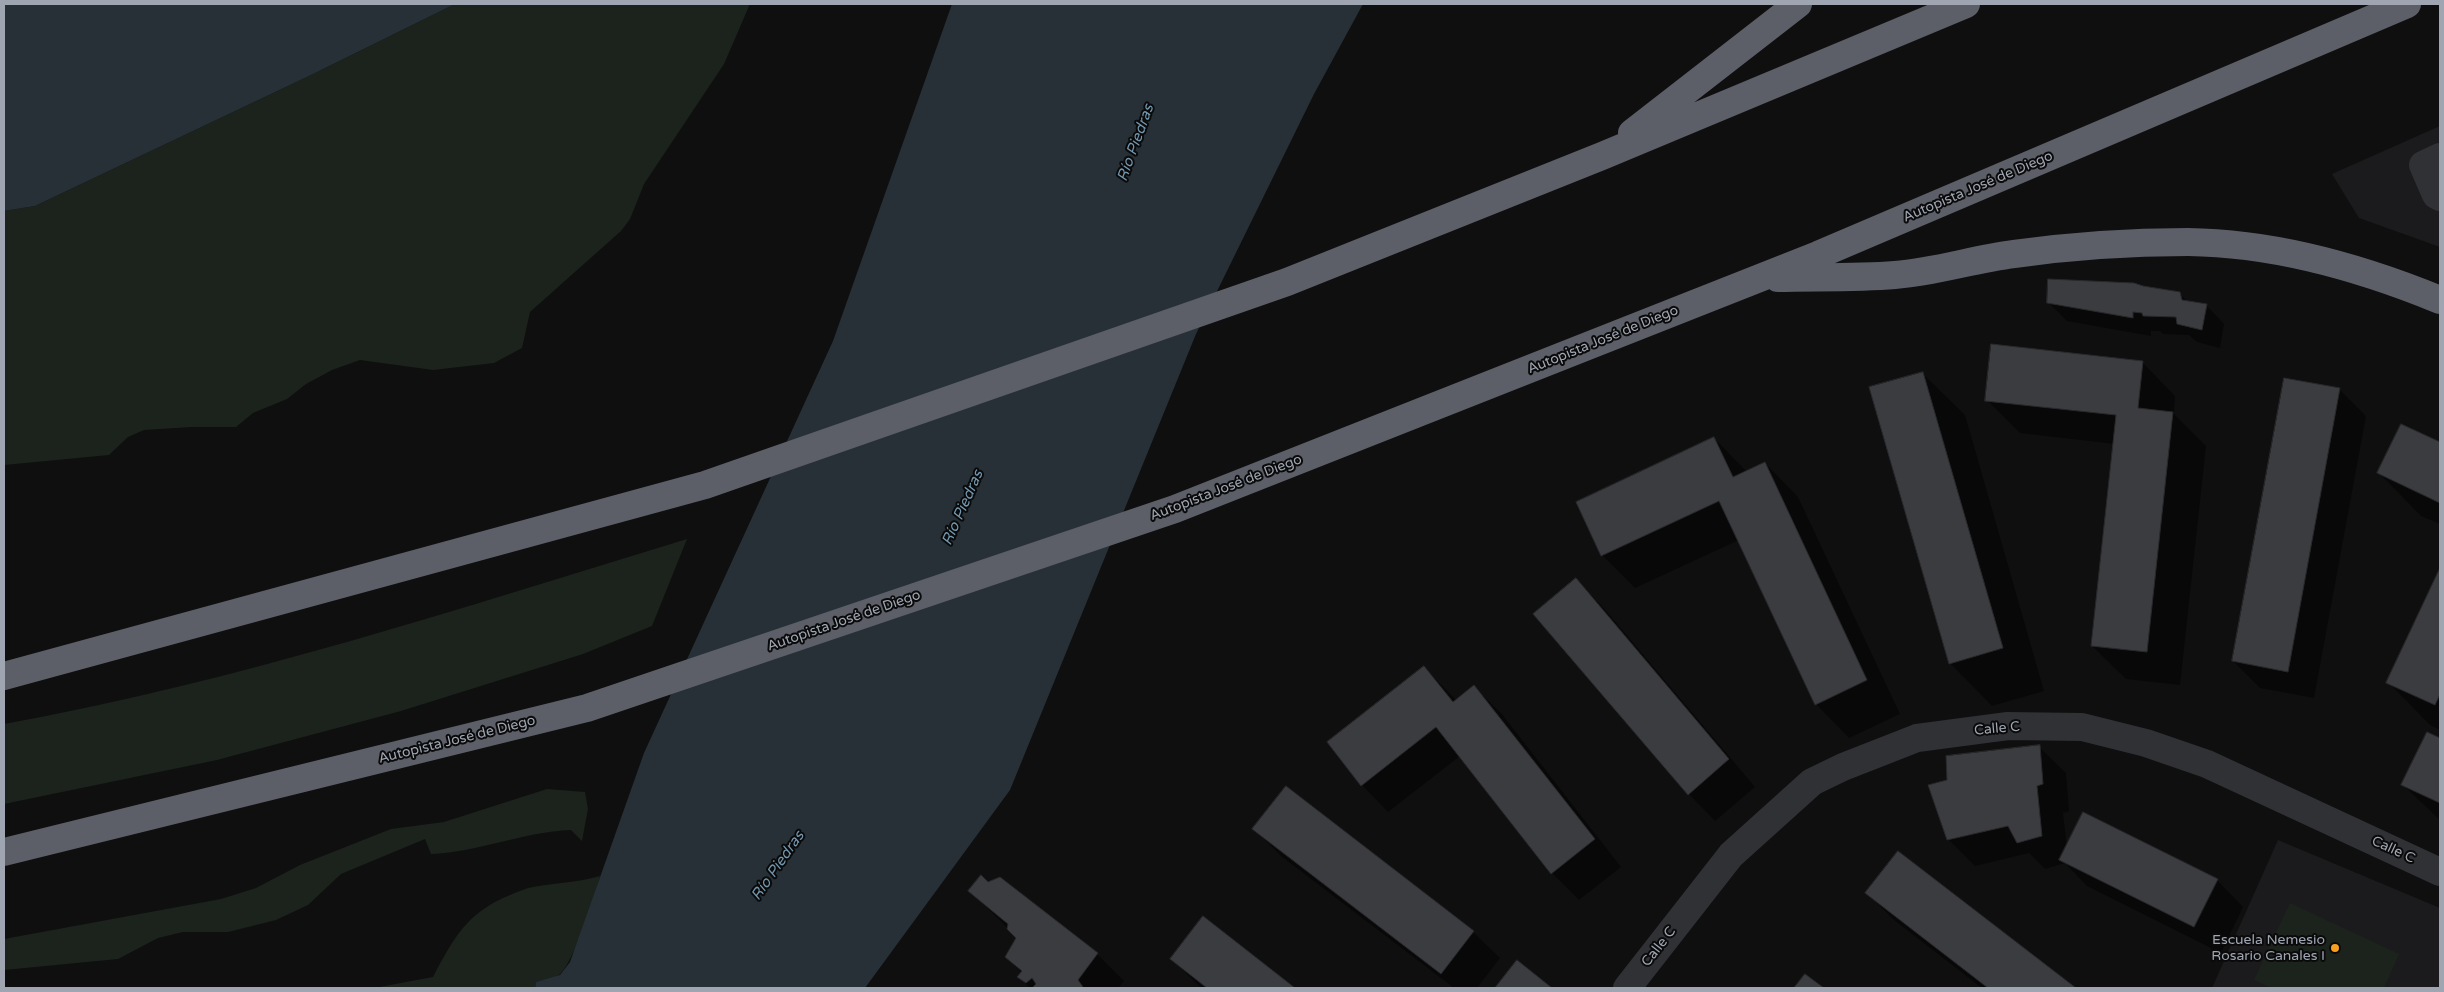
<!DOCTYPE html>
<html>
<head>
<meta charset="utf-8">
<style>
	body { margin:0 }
	#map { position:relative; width:2444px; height:992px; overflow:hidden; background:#0f0f10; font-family:"Varela Round",sans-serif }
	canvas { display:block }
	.frame { position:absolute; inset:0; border:5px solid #9fa6b2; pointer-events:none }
</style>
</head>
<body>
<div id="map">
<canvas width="2444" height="992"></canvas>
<div class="frame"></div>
</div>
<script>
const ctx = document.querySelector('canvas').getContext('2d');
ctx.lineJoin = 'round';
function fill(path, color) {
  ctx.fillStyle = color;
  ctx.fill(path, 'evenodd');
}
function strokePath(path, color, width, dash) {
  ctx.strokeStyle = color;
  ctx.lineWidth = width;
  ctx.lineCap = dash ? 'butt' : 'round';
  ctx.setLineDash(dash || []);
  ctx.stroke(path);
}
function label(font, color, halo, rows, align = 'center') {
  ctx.font = font + ' "Varela Round",sans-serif';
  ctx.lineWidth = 4;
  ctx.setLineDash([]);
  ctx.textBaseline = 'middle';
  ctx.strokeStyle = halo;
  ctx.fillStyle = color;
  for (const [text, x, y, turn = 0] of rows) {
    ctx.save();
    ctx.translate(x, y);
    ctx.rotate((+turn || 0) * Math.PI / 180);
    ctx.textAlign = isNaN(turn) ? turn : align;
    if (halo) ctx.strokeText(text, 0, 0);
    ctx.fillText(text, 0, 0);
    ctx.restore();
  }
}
fill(new Path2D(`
	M 2440,126 L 2440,247 L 2359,218 L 2332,174 Z
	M 2278,840 L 2440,908 L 2440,988 L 2212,988 Z`), '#1b1b1d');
fill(new Path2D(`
	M 455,4 L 750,4 L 724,64 L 644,184 L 630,219 L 621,231 L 530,312 L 522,348 L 494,363 L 433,370 L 360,360 L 332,370 L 306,384 L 287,399 L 253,413 L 236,427 L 192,427 L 144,430 L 128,437 L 109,455 L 4,465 L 4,211 L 35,206 L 309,76 Z
	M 687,539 L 652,626 L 583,654 L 401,711 L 217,760 L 4,804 L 4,724 C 236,682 462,608 687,539 Z
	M 547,789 L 585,792 L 588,809 L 582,841 L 571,830 C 523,832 479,852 431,854 L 425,839 L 341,874 L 308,905 L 276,920 L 228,932 L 183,932 L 158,938 L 118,959 L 4,970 L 4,939 L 221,899 L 256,888 L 300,865 L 391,829 L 444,822 Z
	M 600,876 C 595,896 574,960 561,973 C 556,979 544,980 536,982 L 535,988 L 374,988 L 433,977 C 454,938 466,913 510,895 C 515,893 522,890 528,888 C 552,883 576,883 600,876 Z
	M 2290,903 L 2399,954 L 2384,988 L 2272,988 L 2254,980 Z`), '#1b231c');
fill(new Path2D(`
	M 4,4 L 455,4 L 309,76 L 35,206 L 4,211 Z
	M 952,4 L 1363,4 L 1314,94 L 1196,334 L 1010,790 L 865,988 L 535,988 L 536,982 L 560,975 L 570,962 L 644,753 L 833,341 Z`), '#273036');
fill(new Path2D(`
	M 2142,288 L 2179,293 L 2189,303 L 2206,305 L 2224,324 L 2220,348 L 2197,342 L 2189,335 L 2163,334 L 2160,331 L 2151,331 L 2151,336 L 2067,321 L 2048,302 Z
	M 2142,362 L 2175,396 L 2174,414 L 2206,446 L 2180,685 L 2126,679 L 2092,646 L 2115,444 L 2020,433 L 1987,400 Z
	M 1922,373 L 1965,415 L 2044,691 L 1992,706 L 1950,663 Z
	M 2339,389 L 2366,416 L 2314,698 L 2260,688 L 2233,661 Z
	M 2402,426 L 2440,444 L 2440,524 L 2421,516 L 2379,473 Z
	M 1714,438 L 1747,472 L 1765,463 L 1798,497 L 1900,714 L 1849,738 L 1816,704 L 1739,540 L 1635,588 L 1602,555 Z
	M 2440,571 L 2440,730 L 2430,725 L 2388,682 Z
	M 1576,580 L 1602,606 L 1755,787 L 1715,821 L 1689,794 Z
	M 1424,667 L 1456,700 L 1474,687 L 1501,713 L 1621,867 L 1579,900 L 1552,873 L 1460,756 L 1388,812 L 1362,785 Z
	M 2427,733 L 2440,739 L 2440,820 L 2402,784 Z
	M 2039,747 L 2066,773 L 2069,811 L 2063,813 L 2067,848 L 2217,880 L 2243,907 L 2221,953 L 2087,886 L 2065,863 L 2045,869 L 2029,853 L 1975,866 L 1948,839 L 1948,781 Z
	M 1254,829 L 1473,932 L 1500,958 L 1477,988 L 1454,988 L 1281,856 Z
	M 1899,852 L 2074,988 L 1982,988 L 1894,920 L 1867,893 Z
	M 988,884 L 1097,954 L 1124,981 L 1118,988 L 1030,988 L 1019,977 L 1022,973 L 1006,957 L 1018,938 L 970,891 Z
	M 1204,918 L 1293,988 L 1202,988 L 1198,985 L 1172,959 Z
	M 1517,962 L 1550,988 L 1497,988 Z`), '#0007');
const building = new Path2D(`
	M 2048,279 L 2134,283 L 2143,286 L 2180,292 L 2182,300 L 2207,304 L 2202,330 L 2177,324 L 2176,317 L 2143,316 L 2142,313 L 2133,312 L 2133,318 L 2047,303 Z
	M 1991,344 L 2143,361 L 2138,408 L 2173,412 L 2147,652 L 2091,646 L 2116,415 L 1985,401 Z
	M 1923,372 L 2003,648 L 1949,664 L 1869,387 Z
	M 2284,378 L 2340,388 L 2288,672 L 2232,661 Z
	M 2401,424 L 2440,442 L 2440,503 L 2377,473 Z
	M 1714,437 L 1733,477 L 1765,462 L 1867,680 L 1815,705 L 1719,501 L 1601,556 L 1576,502 Z
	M 2440,568 L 2440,694 L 2435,705 L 2386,683 Z
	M 1576,578 L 1729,759 L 1688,795 L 1533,614 Z
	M 1424,666 L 1453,702 L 1474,685 L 1595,839 L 1551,874 L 1436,727 L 1361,786 L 1327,742 Z
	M 2427,732 L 2440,738 L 2440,803 L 2401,785 Z
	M 2040,745 L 2043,784 L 2037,786 L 2042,836 L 2017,843 L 2008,826 L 1947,840 L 1928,785 L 1947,780 L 1946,756 Z
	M 1286,786 L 1474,931 L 1441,974 L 1252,829 Z
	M 2083,812 L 2218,879 L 2194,927 L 2059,860 Z
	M 1898,851 L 2076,988 L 1988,988 L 1865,893 Z
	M 981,875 L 988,882 L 1000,877 L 1098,953 L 1078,980 L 1083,987 L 1082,988 L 1032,988 L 1036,984 L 1032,978 L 1026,983 L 1017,977 L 1022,971 L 1005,957 L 1016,938 L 1007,929 L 1008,924 L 968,891 Z
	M 1203,916 L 1295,988 L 1207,988 L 1170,959 Z
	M 1517,960 L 1552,988 L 1495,988 Z
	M 1805,974 L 1824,988 L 1794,988 Z`);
fill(building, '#3b3c40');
strokePath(building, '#29292c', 1);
strokePath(new Path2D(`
	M 2440,157 L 2423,165 L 2436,195 L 2440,197
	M 1627,988 L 1731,855 L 1812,782 L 1843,767 L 1917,738 L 2008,726 L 2082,727 L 2146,743 L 2207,764 L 2440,872`), '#303135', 28);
strokePath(new Path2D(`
	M 1632,133 L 1798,4
	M 1778,278 C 1817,277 1856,278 1895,275 C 1935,272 1974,259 2014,254 C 2071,246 2130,242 2188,242 C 2273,243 2362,268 2440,300
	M 4,676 L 705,485 L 1287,282 L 1602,156 L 1966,4
	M 4,852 L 587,708 L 1175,509 L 1818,255 L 2407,4`), '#5c5f67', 28);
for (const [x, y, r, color] of [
	[2335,948,5,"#f7a020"]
]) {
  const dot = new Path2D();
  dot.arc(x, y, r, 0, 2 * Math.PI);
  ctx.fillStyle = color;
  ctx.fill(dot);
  strokePath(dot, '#0a0a0b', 2);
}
label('14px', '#9fa6b2', '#0a0a0b', [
	["Autopista José de Diego",1978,187,-23],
	["Autopista José de Diego",1603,340,-22],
	["Autopista José de Diego",1226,488,-21],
	["Autopista José de Diego",844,621,-19],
	["Calle C",1997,729,-5],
	["Autopista José de Diego",457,740,-14],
	["Calle C",2393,850,25],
	["Calle C",1659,947,-52]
]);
label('14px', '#9fa6b2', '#0a0a0b', [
	["Escuela Nemesio",2325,940],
	["Rosario Canales I",2325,956]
], 'right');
label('italic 15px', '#7498af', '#0a0a0b', [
	["Río Piedras",1136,143,-70],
	["Río Piedras",963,508,-66],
	["Río Piedras",778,866,-55]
]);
</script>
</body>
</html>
